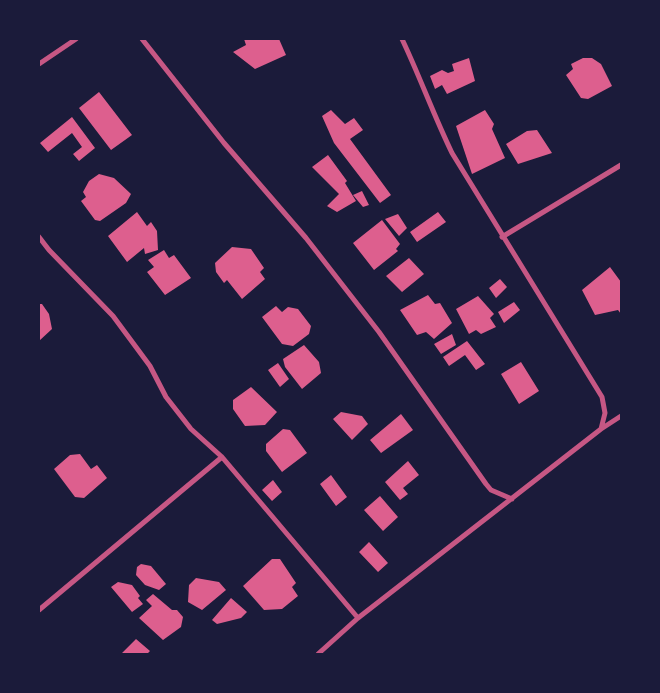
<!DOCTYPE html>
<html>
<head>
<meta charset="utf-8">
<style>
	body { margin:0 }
	#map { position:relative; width:660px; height:693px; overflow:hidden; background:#1b1b3a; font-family:"DejaVu Sans",sans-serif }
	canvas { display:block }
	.frame { position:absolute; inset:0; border:40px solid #1b1b3a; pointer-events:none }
</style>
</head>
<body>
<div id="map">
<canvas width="660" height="693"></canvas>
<div class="frame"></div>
</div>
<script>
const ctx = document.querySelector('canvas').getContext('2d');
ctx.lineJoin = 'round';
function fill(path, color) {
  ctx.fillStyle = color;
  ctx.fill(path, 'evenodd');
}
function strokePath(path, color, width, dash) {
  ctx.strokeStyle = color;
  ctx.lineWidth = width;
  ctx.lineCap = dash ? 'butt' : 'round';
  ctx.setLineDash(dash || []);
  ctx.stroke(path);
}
fill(new Path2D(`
	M 244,39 L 279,39 L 286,55 L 255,69 L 233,52 L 246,45 Z
	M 469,58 L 475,81 L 447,94 L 442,85 L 435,89 L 430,76 L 442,70 L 448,73 L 454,71 L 452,64 Z
	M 583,58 L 592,58 L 601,64 L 612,86 L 588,99 L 581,98 L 566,75 L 573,69 L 571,64 Z
	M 99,92 L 132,135 L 111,150 L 79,108 Z
	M 331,110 L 345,124 L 354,118 L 363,130 L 350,139 L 391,195 L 380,203 L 334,143 L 322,116 Z
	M 485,110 L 494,124 L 492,129 L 505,158 L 472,174 L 456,126 Z
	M 72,117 L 95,148 L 79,161 L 73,154 L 82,147 L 72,133 L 48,152 L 40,143 Z
	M 537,130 L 552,153 L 518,164 L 506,144 L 527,131 Z
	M 328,155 L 347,181 L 345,183 L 356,201 L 337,212 L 327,206 L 339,194 L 312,167 Z
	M 99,174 L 114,178 L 131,194 L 126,203 L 100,221 L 95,220 L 81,201 L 86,197 L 83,192 L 89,181 Z
	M 362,191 L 369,205 L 363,207 L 353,195 Z
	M 137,212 L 147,226 L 151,222 L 157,231 L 158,250 L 145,254 L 144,248 L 127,262 L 108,236 Z
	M 438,212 L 446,222 L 417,242 L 410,232 Z
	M 398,214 L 407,228 L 399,236 L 385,219 Z
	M 382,220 L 400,244 L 396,249 L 398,251 L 374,270 L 353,243 Z
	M 232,247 L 251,249 L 264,268 L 260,272 L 265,279 L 242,299 L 227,280 L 224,283 L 216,272 L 215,263 Z
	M 164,250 L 169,258 L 174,255 L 191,278 L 165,295 L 147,272 L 154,267 L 148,260 Z
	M 409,258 L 424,274 L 402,292 L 386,276 Z
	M 610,267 L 621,282 L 621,314 L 618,310 L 595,315 L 582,290 Z
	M 500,279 L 507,287 L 496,298 L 489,288 Z
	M 428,295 L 435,304 L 440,303 L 452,323 L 434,339 L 426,332 L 417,335 L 400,310 Z
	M 478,296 L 494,314 L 490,318 L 496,327 L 481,334 L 476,330 L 469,334 L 456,309 Z
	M 514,302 L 520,310 L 504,323 L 498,312 Z
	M 39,304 L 42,304 L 49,314 L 52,329 L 39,341 Z
	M 276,306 L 282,312 L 288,307 L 298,309 L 311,326 L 309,334 L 293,346 L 282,344 L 262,317 Z
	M 452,334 L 456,345 L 441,354 L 434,344 Z
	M 467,341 L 485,364 L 476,370 L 465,355 L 449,366 L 443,357 Z
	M 304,345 L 319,362 L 321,373 L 302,389 L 285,367 L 283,359 Z
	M 521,362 L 539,391 L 519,404 L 501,374 Z
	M 278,363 L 289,379 L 280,387 L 268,370 Z
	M 251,387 L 277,412 L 265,425 L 245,426 L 233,409 L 233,400 Z
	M 341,412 L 362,416 L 368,424 L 352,440 L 333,419 Z
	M 401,414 L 413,430 L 381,453 L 370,440 Z
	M 283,429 L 290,430 L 307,453 L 282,472 L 266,451 L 266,444 Z
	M 80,454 L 91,469 L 97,465 L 107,478 L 84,498 L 75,497 L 54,469 L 70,455 Z
	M 408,461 L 419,475 L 403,488 L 408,494 L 400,500 L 385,482 Z
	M 331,475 L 347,497 L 336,506 L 320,484 Z
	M 273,480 L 282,492 L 272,501 L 262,490 Z
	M 380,496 L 398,517 L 383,531 L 364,510 Z
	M 369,542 L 388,563 L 378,572 L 359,552 Z
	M 272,559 L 280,559 L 296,583 L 292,587 L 298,596 L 282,609 L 264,610 L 243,586 Z
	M 141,564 L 151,566 L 166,584 L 159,590 L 145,585 L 136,575 L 137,567 Z
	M 196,578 L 219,582 L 226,590 L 202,610 L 188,602 L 189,585 Z
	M 118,582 L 132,585 L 140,596 L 138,598 L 143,604 L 132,612 L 111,587 Z
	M 153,594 L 172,610 L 177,610 L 183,617 L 181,627 L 163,640 L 139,618 L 152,606 L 146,600 Z
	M 231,598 L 247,612 L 241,618 L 217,624 L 212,620 Z
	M 136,639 L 150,651 L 147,654 L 121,654 Z`), '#dd5f8e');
strokePath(new Path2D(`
	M 142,39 L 224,143 L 306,238 L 379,332 L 486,484 L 491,490 L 512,499
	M 402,39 C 420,77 434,116 452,153 L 602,397 L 605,413 L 601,429
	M 39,64 L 76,39
	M 39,237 L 49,250 L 113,316 L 150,366 L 166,397 L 191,429 L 222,457 L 358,618
	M 502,237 L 621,165
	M 39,610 L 222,457
	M 318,654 L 358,618 L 601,429 L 621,416`), '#c65784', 5);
</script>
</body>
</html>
